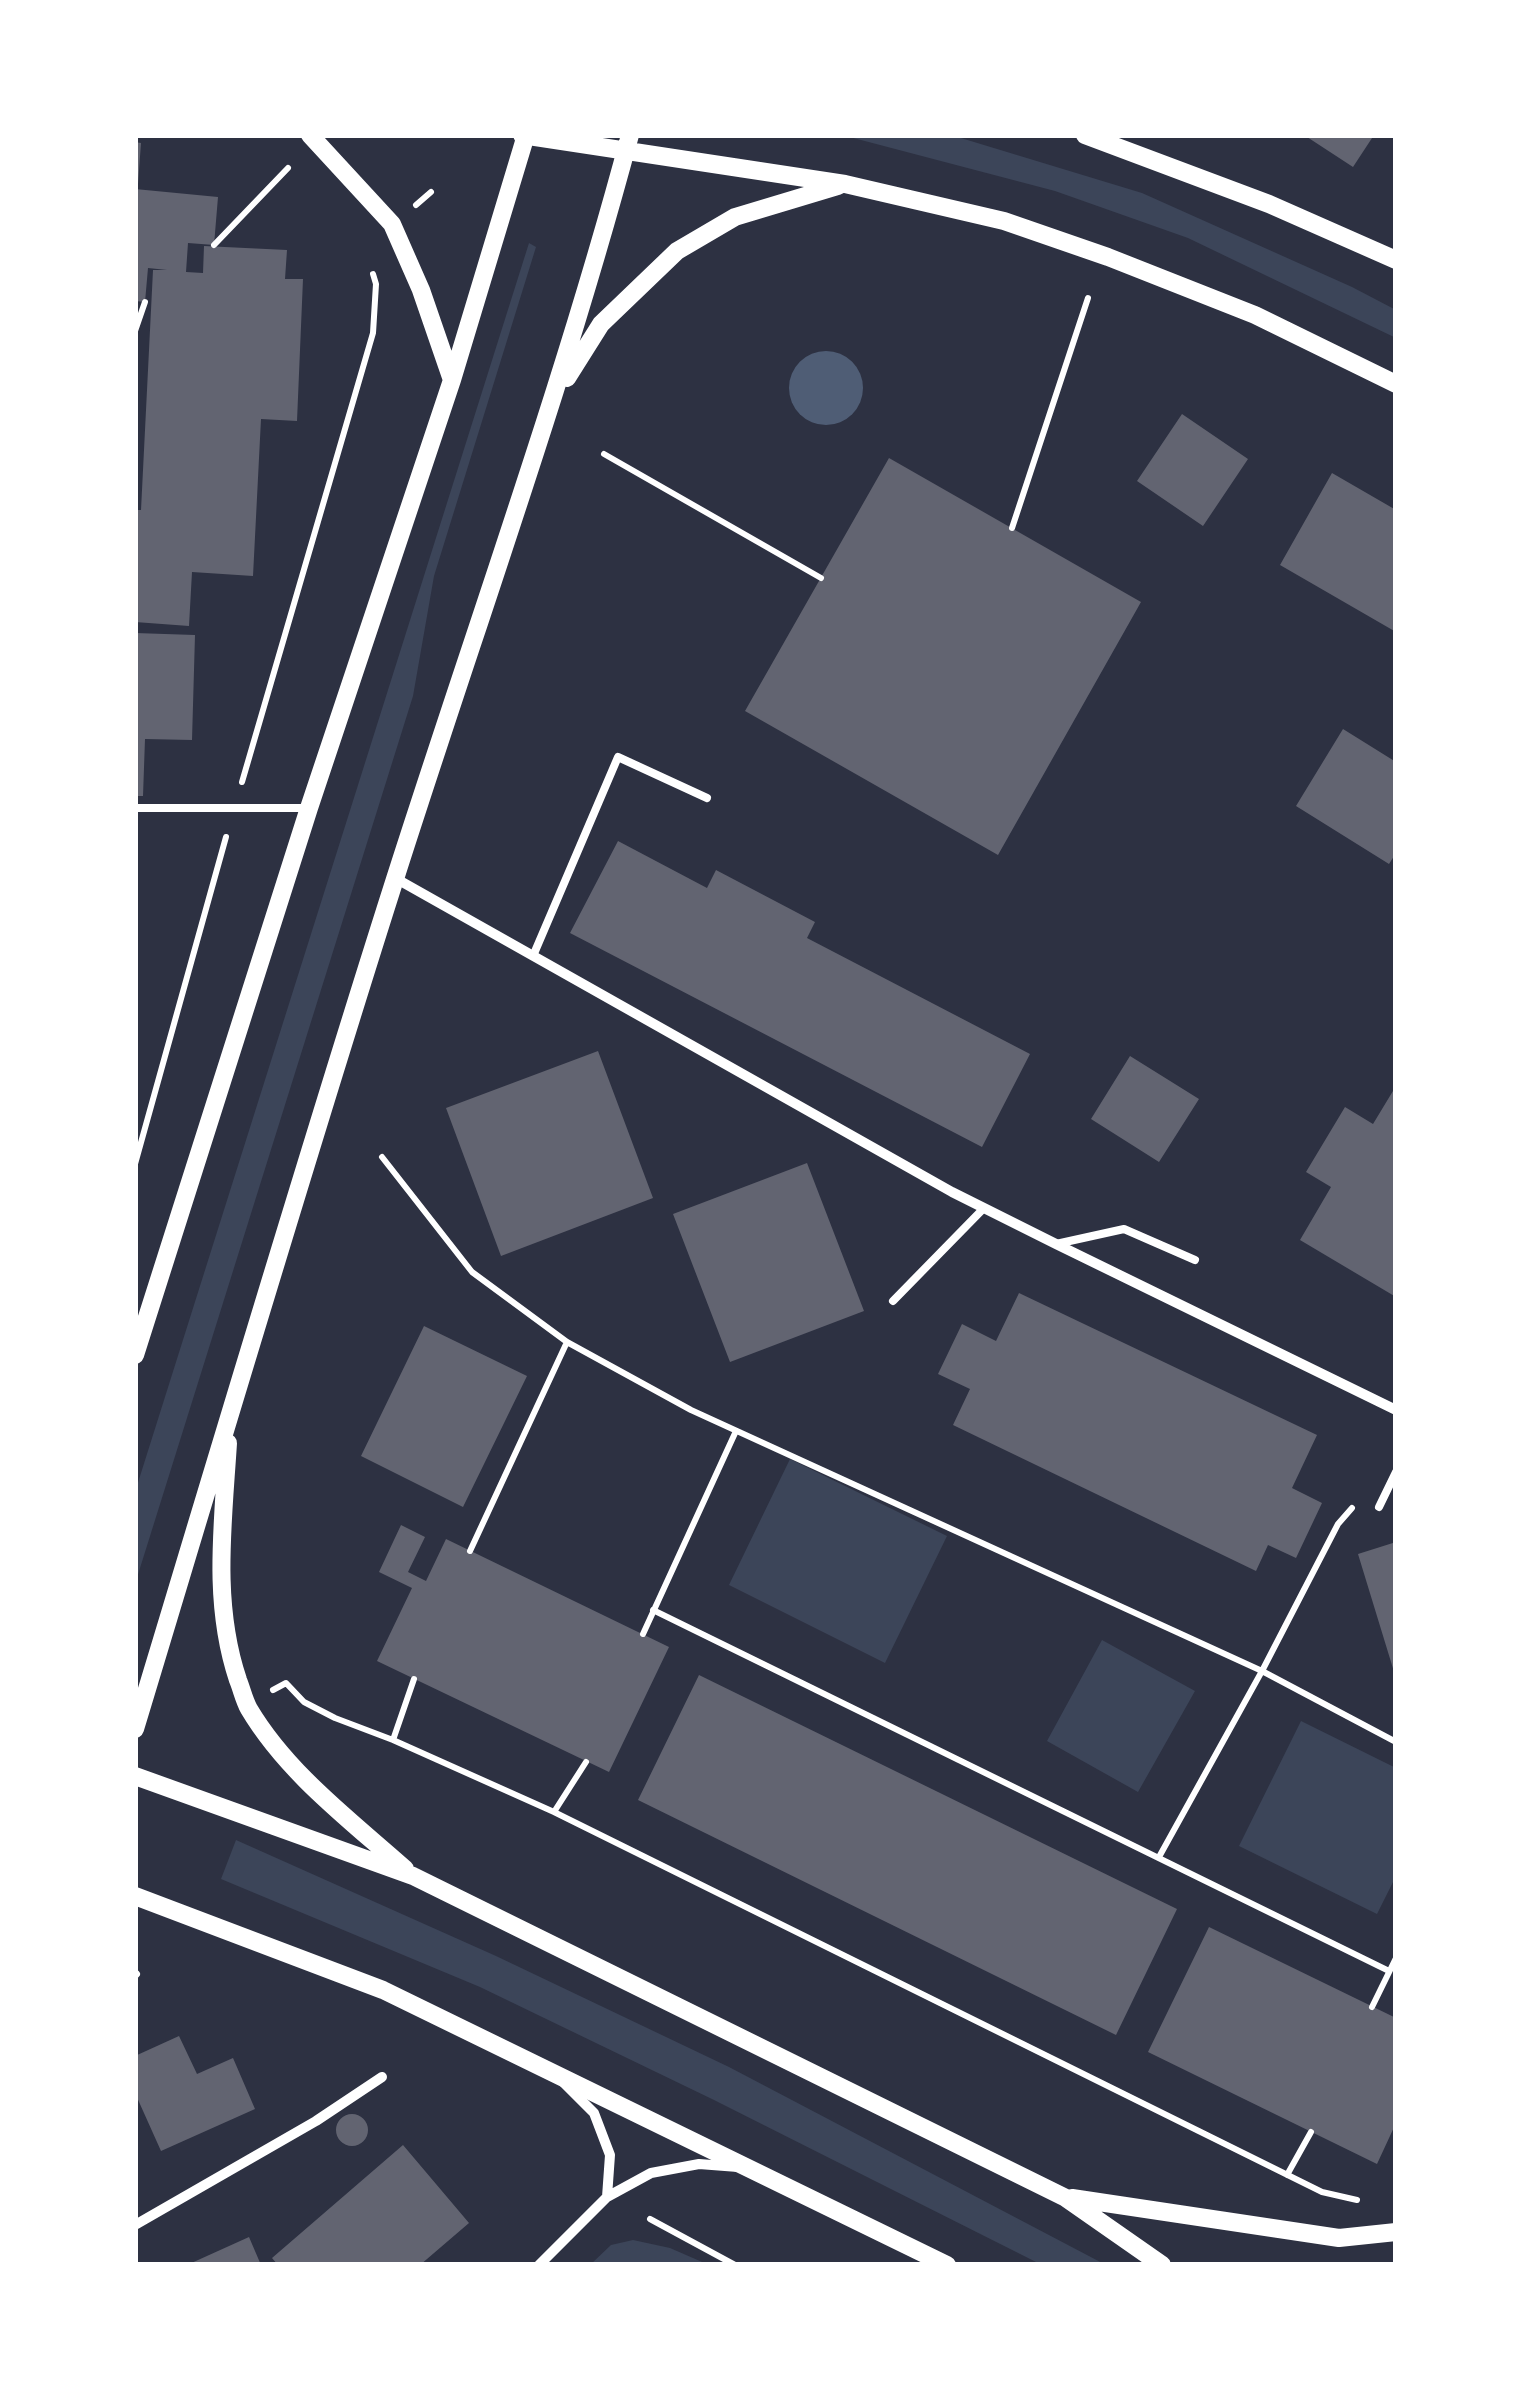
<!DOCTYPE html>
<html>
<head>
<meta charset="utf-8">
<style>
	body { margin:0 }
	#map { position:relative; width:1531px; height:2400px; overflow:hidden; background:#2d3142; font-family:Helvetica,sans-serif }
	canvas { display:block }
	.frame { position:absolute; inset:0; border:138px solid #fff; pointer-events:none }
</style>
</head>
<body>
<div id="map">
<canvas width="1531" height="2400"></canvas>
<div class="frame"></div>
</div>
<script>
const ctx = document.querySelector('canvas').getContext('2d');
ctx.lineJoin = 'round';
function fill(path, color) {
  ctx.fillStyle = color;
  ctx.fill(path, 'evenodd');
}
function strokePath(path, color, width, dash) {
  ctx.strokeStyle = color;
  ctx.lineWidth = width;
  ctx.lineCap = dash ? 'butt' : 'round';
  ctx.setLineDash(dash || []);
  ctx.stroke(path);
}
fill(new Path2D(`
	M 842,135 L 951,135 L 1142,193 L 1352,287 L 1396,310 L 1396,338 L 1188,238 L 1055,191 Z
	M 529,243 L 536,247 L 434,576 L 413,696 L 135,1584 L 135,1492 Z
	M 790,1459 L 947,1536 L 885,1663 L 729,1585 Z
	M 1102,1640 L 1195,1691 L 1138,1792 L 1047,1741 Z
	M 1301,1721 L 1396,1768 L 1396,1876 L 1377,1914 L 1239,1846 Z
	M 236,1840 L 496,1956 L 729,2067 L 1106,2265 L 1042,2265 L 714,2100 L 480,1987 L 221,1879 Z
	M 633,2240 L 670,2248 L 709,2265 L 590,2265 L 611,2245 Z`), '#3c4559');
fill(new Path2D(`
	M789 388a37 37 0 1 1 74 0a37 37 0 1 1-74 0Z`), '#4f5d75');
fill(new Path2D(`
	M 1304,135 L 1374,135 L 1353,167 Z
	M 135,142 L 141,143 L 138,184 L 135,184 Z
	M 135,189 L 218,197 L 214,245 L 188,243 L 186,272 L 203,273 L 204,246 L 287,250 L 285,279 L 303,279 L 297,421 L 261,419 L 253,576 L 192,572 L 189,626 L 135,622 L 135,510 L 141,510 L 153,270 L 167,270 L 148,268 L 145,302 L 135,301 Z
	M 1182,414 L 1248,459 L 1203,526 L 1137,481 Z
	M 889,458 L 1141,602 L 998,855 L 745,711 Z
	M 1332,473 L 1396,510 L 1396,632 L 1280,565 Z
	M 135,633 L 195,635 L 192,740 L 145,739 L 143,796 L 135,796 Z
	M 1343,729 L 1396,762 L 1396,853 L 1389,864 L 1296,806 Z
	M 618,841 L 707,888 L 716,870 L 815,922 L 807,938 L 1030,1054 L 982,1147 L 570,933 Z
	M 598,1051 L 653,1198 L 501,1256 L 446,1108 Z
	M 1130,1056 L 1199,1099 L 1159,1162 L 1091,1119 Z
	M 1396,1086 L 1396,1297 L 1300,1240 L 1331,1187 L 1306,1172 L 1345,1107 L 1373,1124 Z
	M 807,1163 L 864,1311 L 730,1362 L 673,1214 Z
	M 1019,1293 L 1317,1435 L 1292,1488 L 1322,1503 L 1296,1558 L 1268,1545 L 1256,1571 L 953,1425 L 970,1389 L 938,1374 L 962,1324 L 996,1341 Z
	M 424,1326 L 527,1376 L 463,1507 L 361,1456 Z
	M 401,1525 L 425,1537 L 408,1572 L 426,1581 L 446,1539 L 669,1647 L 609,1772 L 377,1661 L 412,1588 L 379,1572 Z
	M 1396,1542 L 1396,1675 L 1395,1675 L 1358,1554 Z
	M 699,1675 L 1177,1909 L 1116,2035 L 638,1800 Z
	M 1209,1927 L 1396,2018 L 1396,2123 L 1377,2164 L 1148,2052 Z
	M 179,2036 L 197,2074 L 233,2058 L 255,2109 L 161,2151 L 135,2093 L 135,2056 Z
	M336 2130a16 16 0 1 1 32 0a16 16 0 1 1-32 0Z
	M 403,2145 L 469,2223 L 420,2265 L 278,2265 L 272,2258 Z
	M 249,2237 L 261,2265 L 187,2265 Z`), '#626471');
strokePath(new Path2D(`
	M 416,205 L 431,192
	M 214,245 L 288,168
	M 135,331 L 145,302
	M 604,454 L 821,578
	M 1012,528 L 1088,298
	M 242,782 L 373,333 L 376,284 L 373,274
	M 382,1157 L 472,1272 L 567,1342 L 691,1410 L 1262,1671 L 1396,1742
	M 135,1164 L 226,837
	M 470,1551 L 567,1342
	M 653,1610 L 1389,1971
	M 643,1634 L 736,1431
	M 273,1690 L 286,1683 L 304,1702 L 335,1718 L 393,1740 L 554,1812 L 1322,2192 L 1357,2200
	M 393,1740 L 414,1679
	M 554,1812 L 586,1762
	M 1159,1857 L 1262,1671 L 1338,1524 L 1352,1508
	M 1372,2007 L 1396,1958
	M 1287,2175 L 1311,2132
	M 650,2219 L 735,2265`), '#fff', 6);
strokePath(new Path2D(`
	M 135,808 L 309,808
	M 533,956 L 618,757 L 707,798
	M 1056,1244 L 1124,1229 L 1195,1260
	M 893,1301 L 984,1208
	M 1379,1507 L 1396,1472
	M 135,1975 L 136,1974`), '#fff', 8);
strokePath(new Path2D(`
	M 395,878 L 952,1192 L 1056,1244 L 1396,1410
	M 564,2083 L 594,2113 L 610,2155 L 607,2197
	M 135,2225 L 316,2121 L 382,2077
	M 539,2265 L 607,2197 L 651,2173 L 699,2164 L 738,2167`), '#fff', 10);
strokePath(new Path2D(`
	M 310,135 L 392,224 L 421,290 L 452,380
	M 522,135 L 845,184 L 1004,221 L 1108,257 L 1255,315 L 1396,384
	M 1085,135 L 1269,204 L 1396,260
	M 567,378 L 601,324 L 677,251 L 735,217 L 838,186
	M 135,1355 L 309,808 L 452,380 L 526,135
	M 228,1443 C 223,1523 212,1603 238,1680 C 242,1690 244,1700 249,1709 C 287,1773 350,1820 405,1869
	M 135,1729 C 221,1445 305,1161 395,879 C 474,631 563,386 630,135
	M 135,1776 L 413,1876 L 1066,2198 L 1162,2265
	M 135,1896 L 383,1990 L 947,2265
	M 1072,2198 L 1339,2238 L 1396,2232`), '#fff', 18);
</script>
</body>
</html>
